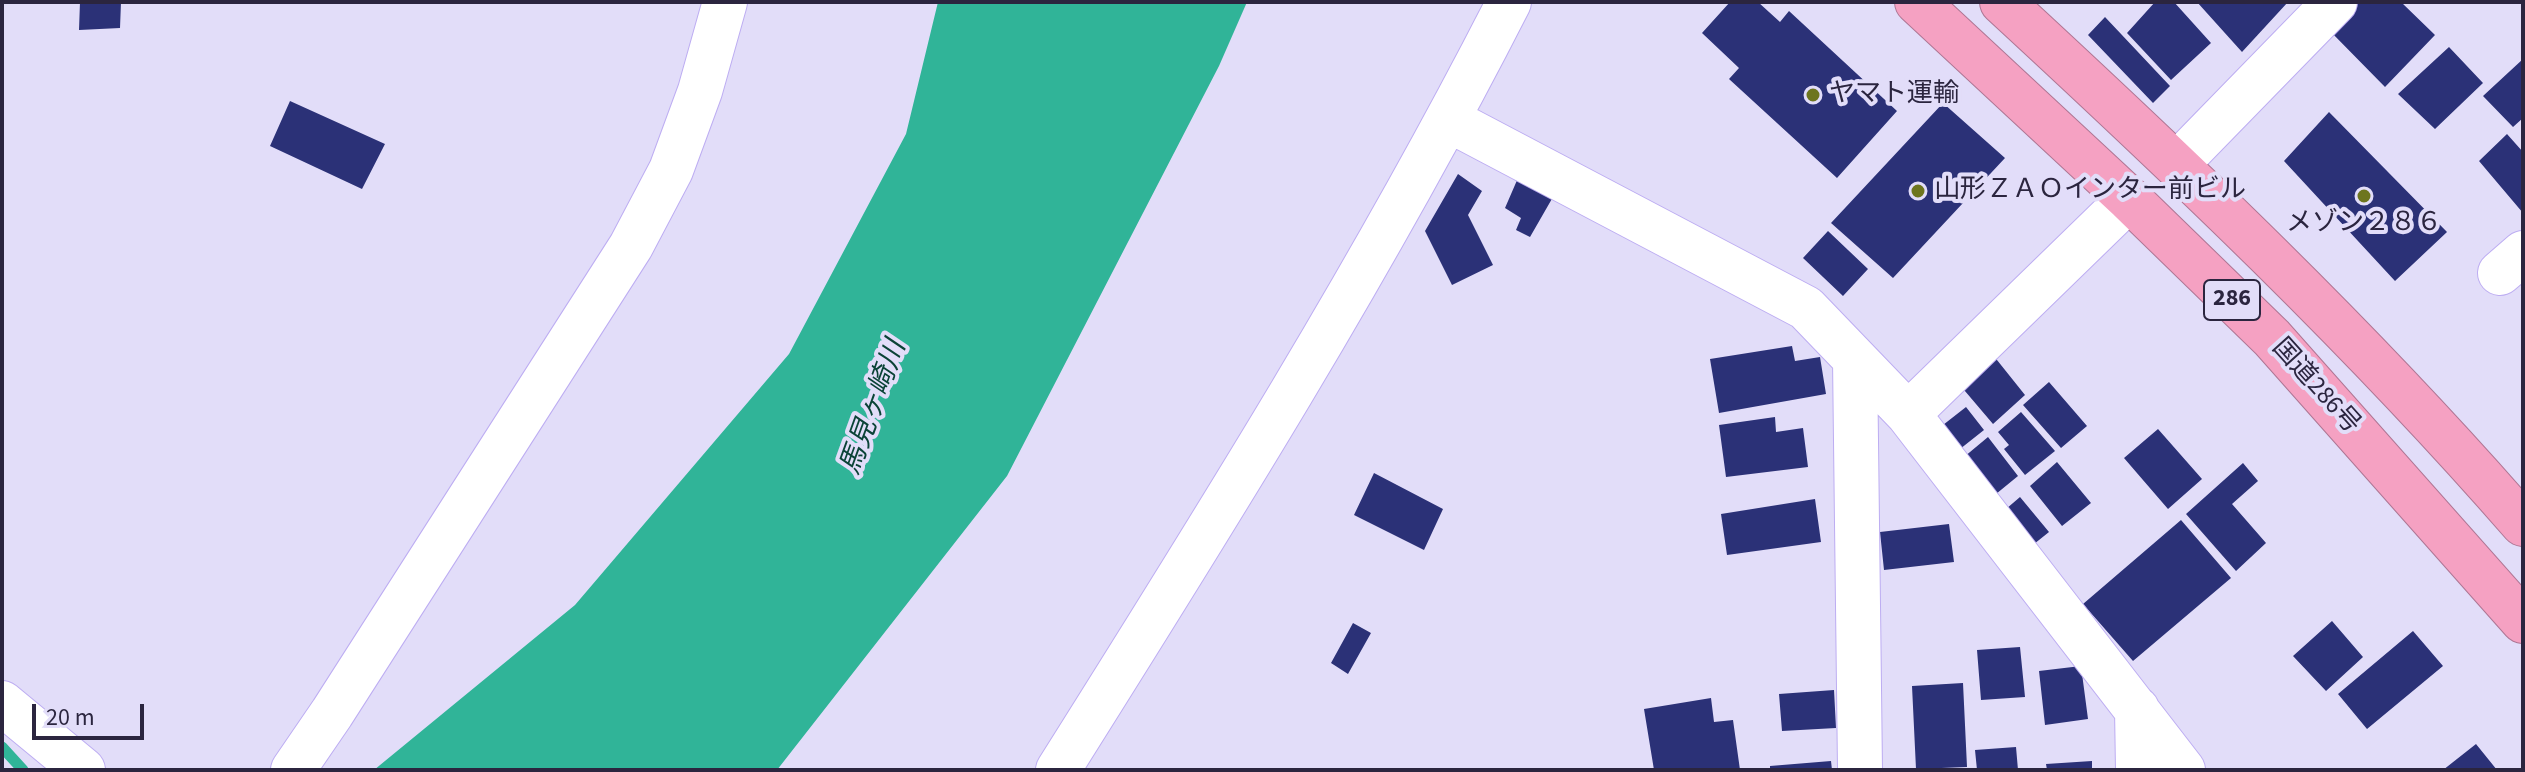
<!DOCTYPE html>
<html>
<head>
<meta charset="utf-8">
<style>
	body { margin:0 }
	#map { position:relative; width:2525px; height:772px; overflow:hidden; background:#e2ddf9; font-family:"Source Sans 3",sans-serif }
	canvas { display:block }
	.frame { position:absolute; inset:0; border:4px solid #2b253f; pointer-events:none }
	.scale { position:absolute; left:32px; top:704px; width:112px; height:36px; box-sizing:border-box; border:4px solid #2b253f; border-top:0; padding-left:10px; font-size:24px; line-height:28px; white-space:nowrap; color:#2b253f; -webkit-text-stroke:6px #e2ddf9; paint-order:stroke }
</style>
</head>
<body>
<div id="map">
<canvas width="2525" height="772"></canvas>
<div class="frame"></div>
<div class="scale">20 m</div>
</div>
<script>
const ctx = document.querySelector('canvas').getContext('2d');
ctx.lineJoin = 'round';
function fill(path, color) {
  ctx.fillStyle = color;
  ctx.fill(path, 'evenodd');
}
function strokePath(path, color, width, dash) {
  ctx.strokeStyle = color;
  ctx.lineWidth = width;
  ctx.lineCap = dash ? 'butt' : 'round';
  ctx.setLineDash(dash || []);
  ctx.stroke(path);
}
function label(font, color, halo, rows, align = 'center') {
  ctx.font = font + ' "Source Sans 3","Noto Sans JP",sans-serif';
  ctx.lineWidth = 8;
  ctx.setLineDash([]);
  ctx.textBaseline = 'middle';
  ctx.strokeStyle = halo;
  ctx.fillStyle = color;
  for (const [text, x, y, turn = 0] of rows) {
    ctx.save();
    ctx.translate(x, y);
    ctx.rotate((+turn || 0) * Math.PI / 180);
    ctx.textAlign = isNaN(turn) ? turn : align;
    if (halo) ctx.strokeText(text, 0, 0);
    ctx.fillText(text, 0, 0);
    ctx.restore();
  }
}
fill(new Path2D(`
	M 938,2 L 1247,2 L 1219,66 L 1007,476 L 777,770 L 374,770 L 575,605 L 789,354 L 906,134 Z`), '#30b498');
strokePath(new Path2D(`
	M 2,747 L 23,770`), '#30b498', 11);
fill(new Path2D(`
	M 80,2 L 121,2 L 120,28 L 79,30 Z
	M 1730,2 L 1758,2 L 1780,22 L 1789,11 L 1897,111 L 1837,178 L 1729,79 L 1739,68 L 1702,33 Z
	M 2155,2 L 2174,2 L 2211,43 L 2171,80 L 2127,33 Z
	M 2197,2 L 2288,2 L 2242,52 Z
	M 2353,2 L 2401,2 L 2435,35 L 2385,87 L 2328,29 Z
	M 2105,17 L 2170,86 L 2153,103 L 2088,35 Z
	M 2449,47 L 2483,83 L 2435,129 L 2398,94 Z
	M 2523,59 L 2523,118 L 2513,127 L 2483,96 Z
	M 290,101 L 385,144 L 362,189 L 270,146 Z
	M 1943,103 L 2005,158 L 1893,278 L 1831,223 Z
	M 2329,112 L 2447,232 L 2395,281 L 2284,161 Z
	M 2507,134 L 2523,152 L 2523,213 L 2479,161 Z
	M 1458,174 L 1482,191 L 1468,215 L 1493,265 L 1452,285 L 1425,231 Z
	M 1518,178 L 1553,197 L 1530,237 L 1516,230 L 1521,218 L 1505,208 Z
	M 1828,231 L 1868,269 L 1843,296 L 1803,258 Z
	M 1792,346 L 1795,361 L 1820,357 L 1826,394 L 1719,413 L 1710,359 Z
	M 1993,355 L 2025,395 L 1993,424 L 1959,384 Z
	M 2049,382 L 2087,426 L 2061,448 L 2023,405 Z
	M 1966,407 L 1984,430 L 1960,449 L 1943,425 Z
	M 2021,412 L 2055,451 L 2025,475 L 2004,449 L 2009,445 L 1998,432 Z
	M 1775,417 L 1776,432 L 1803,428 L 1808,467 L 1726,477 L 1719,425 Z
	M 2158,429 L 2202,479 L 2168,509 L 2124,458 Z
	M 1988,437 L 2018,476 L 1996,494 L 1964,457 Z
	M 2057,462 L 2091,503 L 2062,526 L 2030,486 Z
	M 2243,463 L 2258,481 L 2232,504 L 2266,543 L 2236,571 L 2186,514 Z
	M 1374,473 L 1443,509 L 1424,550 L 1354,515 Z
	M 2020,497 L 2049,532 L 2034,544 L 2006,509 Z
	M 1815,499 L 1821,542 L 1727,555 L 1721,514 Z
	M 2181,520 L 2231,578 L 2133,661 L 2083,604 Z
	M 1949,524 L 1954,562 L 1884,570 L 1880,532 Z
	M 2332,621 L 2363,657 L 2326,691 L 2293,656 Z
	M 1353,623 L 1371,633 L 1348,674 L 1331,663 Z
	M 2413,631 L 2443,666 L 2367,729 L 2338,694 Z
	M 2020,647 L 2025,697 L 1981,700 L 1977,650 Z
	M 2081,666 L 2088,719 L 2045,725 L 2039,671 Z
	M 1963,683 L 1967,767 L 1916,769 L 1912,686 Z
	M 1834,690 L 1836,728 L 1782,731 L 1779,694 Z
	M 1711,698 L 1714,722 L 1733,720 L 1740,770 L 1654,770 L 1644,709 Z
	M 2476,744 L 2497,770 L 2443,770 Z
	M 2016,747 L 2018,770 L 1977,770 L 1975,750 Z
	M 1831,761 L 1832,770 L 1770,770 L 1770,766 Z
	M 2092,761 L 2092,770 L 2047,770 L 2046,764 Z`), '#2b3177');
const minor = new Path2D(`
	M 1449,120 L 1806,308 L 1908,414 L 2183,770
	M 2177,164 L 2335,2
	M 2500,273 L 2523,253
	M 1855,359 L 1860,770
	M 1908,414 L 2129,199
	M 2,703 L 83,770
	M 2137,709 L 2138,770
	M 293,770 L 332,713 L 631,246 L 671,170 L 700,91 L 725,2
	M 1058,770 C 1216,519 1374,267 1509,2`);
const highway = new Path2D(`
	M 1917,2 L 2129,199 L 2272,338 L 2523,621
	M 2002,2 C 2183,169 2361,338 2523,524`);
strokePath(minor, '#bdadf2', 46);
strokePath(highway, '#ae7694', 46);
strokePath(minor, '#fff', 44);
strokePath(highway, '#f5a1c2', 44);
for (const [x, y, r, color] of [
	[1813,95,8,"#6d751e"],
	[1918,191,8,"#6d751e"],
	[2364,196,8,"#6d751e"]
]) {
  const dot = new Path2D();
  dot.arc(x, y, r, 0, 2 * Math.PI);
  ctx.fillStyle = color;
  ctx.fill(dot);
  strokePath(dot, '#e2ddf9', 3);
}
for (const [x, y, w] of [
	[2232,300,56]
]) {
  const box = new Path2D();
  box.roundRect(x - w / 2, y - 20, w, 40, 6);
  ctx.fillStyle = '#e2ddf9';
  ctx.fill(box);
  strokePath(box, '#2b253f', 2);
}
label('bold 24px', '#2b253f', null, [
	["286",2232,300]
]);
label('26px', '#2b253f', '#e2ddf9', [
	["ヤマト運輸",1829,95],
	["山形ＺＡＯインター前ビル",1934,191],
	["メゾン２８６",2364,224,"center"]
], 'left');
label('26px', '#2b253f', '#e2ddf9', [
	["国道286号",2315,387,48]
]);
label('italic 28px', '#0b4337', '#e2ddf9', [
	["馬見ヶ崎川",875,408,-70]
]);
</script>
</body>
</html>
